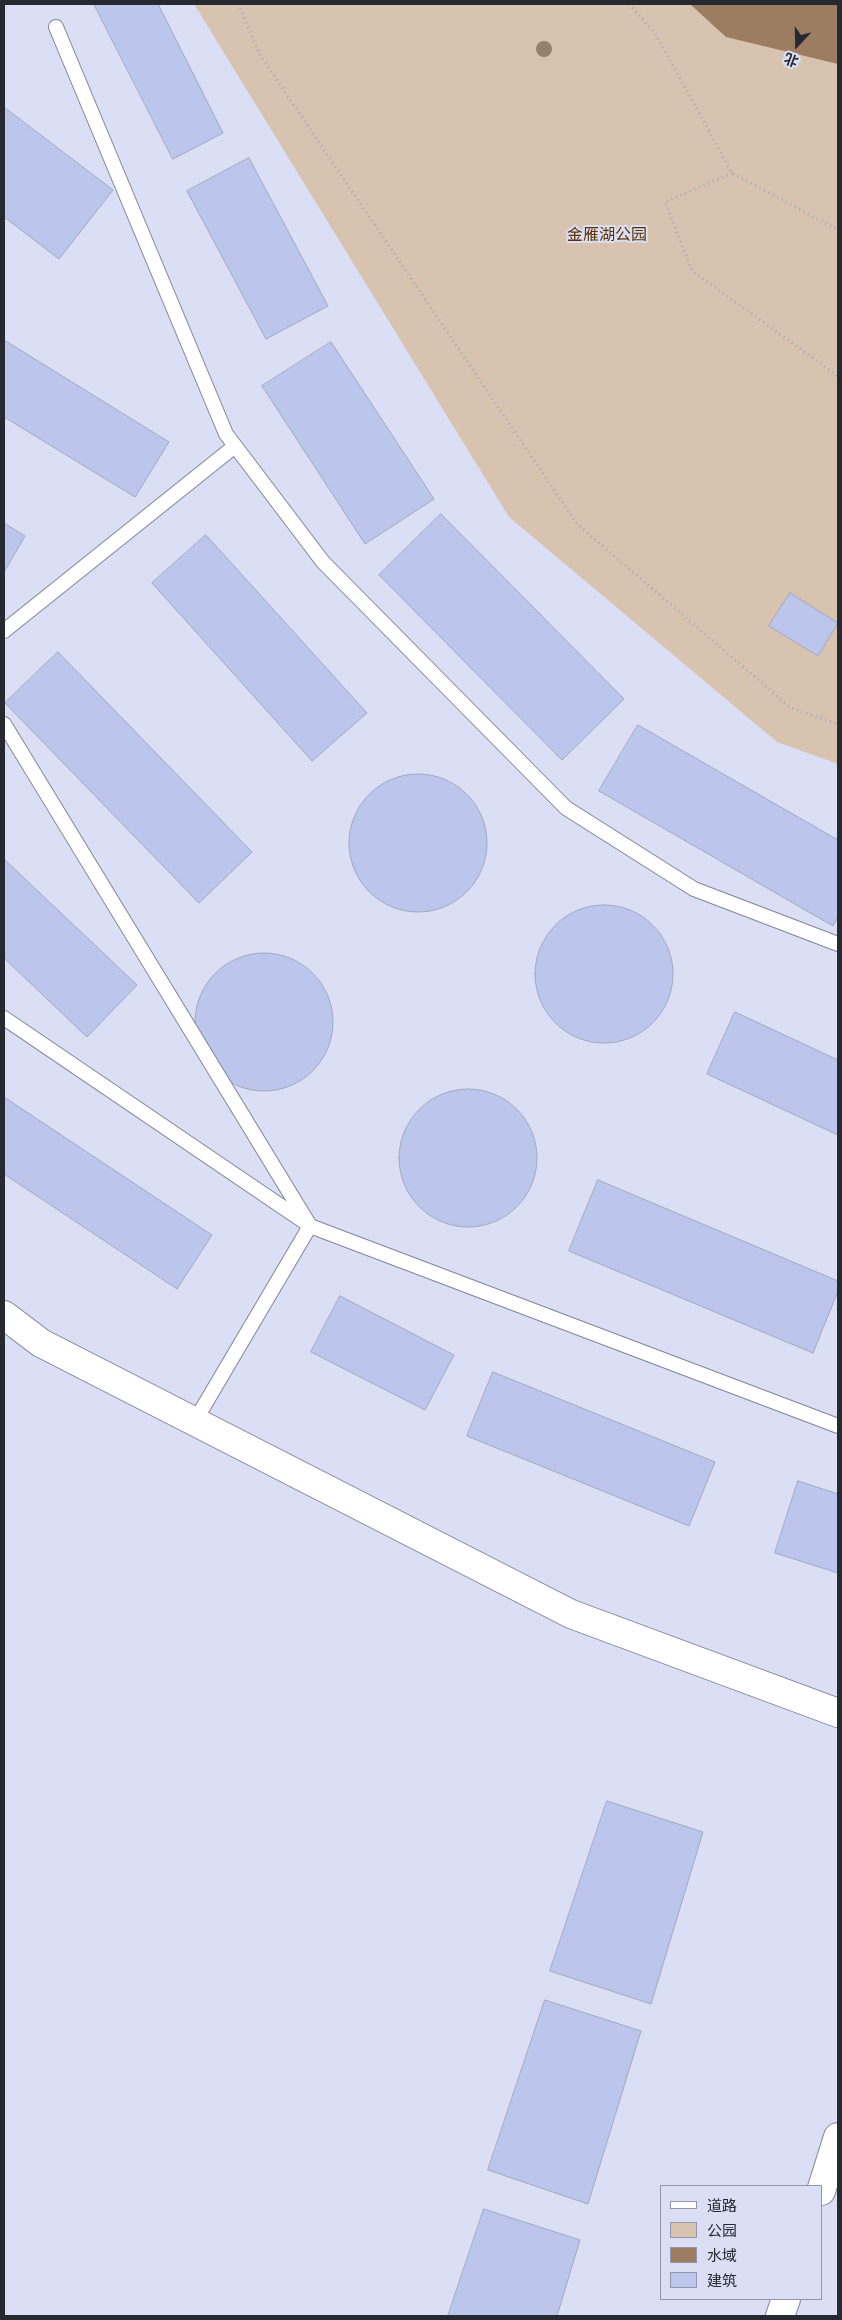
<!DOCTYPE html>
<html>
<head>
<meta charset="utf-8">
<style>
	body { margin:0 }
	#map { position:relative; width:842px; height:2320px; overflow:hidden; background:#dadff5; font-family:Rubik,"Noto Sans SC",sans-serif }
	canvas { display:block }
	.frame { position:absolute; inset:0; border:5px solid #272931; pointer-events:none }
	.legend { position:absolute; left:660px; top:2185px; width:162px; height:115px; box-sizing:border-box; background:#dadff5; border:1px solid #9296a7; margin:0; padding:6px 9px; list-style:none; font-size:15px; color:#272931 }
	.legend li { display:flex; align-items:center; gap:10px; height:25px }
	.legend b { width:25px; border:1px solid #9296a7 }
	.north { position:absolute; left:772px; top:20px; width:50px; height:50px; -webkit-text-stroke:4px #dadff5; paint-order:stroke; rotate:201deg; font-size:14px; font-weight:700; line-height:20px; text-align:center; color:#272931 }
	.north::after { content:''; display:block; margin:auto; width:18px; height:22px; background:#272931; clip-path:polygon(50% 0,100% 100%,50% 72%,0 100%) }
</style>
</head>
<body>
<div id="map">
<canvas width="842" height="2320"></canvas>
<div class="frame"></div>
<ul class="legend">
<li><b style="height:6px;background:#fff"></b>道路</li>
<li><b style="height:14px;background:#d8c3b1"></b>公园</li>
<li><b style="height:14px;background:#9c7d61"></b>水域</li>
<li><b style="height:14px;background:#bcc6ed"></b>建筑</li>
</ul>
<div class="north">北</div>
</div>
<script>
const ctx = document.querySelector('canvas').getContext('2d');
ctx.lineJoin = 'round';
function fill(path, color) {
  ctx.fillStyle = color;
  ctx.fill(path, 'evenodd');
}
function strokePath(path, color, width, dash) {
  ctx.strokeStyle = color;
  ctx.lineWidth = width;
  ctx.lineCap = dash ? 'butt' : 'round';
  ctx.setLineDash(dash || []);
  ctx.stroke(path);
}
function label(font, color, halo, rows, align = 'center') {
  ctx.font = font + ' Rubik,"Noto Sans SC",sans-serif';
  ctx.lineWidth = 4;
  ctx.setLineDash([]);
  ctx.textBaseline = 'middle';
  ctx.strokeStyle = halo;
  ctx.fillStyle = color;
  for (const [text, x, y, turn = 0] of rows) {
    ctx.save();
    ctx.translate(x, y);
    ctx.rotate((+turn || 0) * Math.PI / 180);
    ctx.textAlign = isNaN(turn) ? turn : align;
    if (halo) ctx.strokeText(text, 0, 0);
    ctx.fillText(text, 0, 0);
    ctx.restore();
  }
}
fill(new Path2D(`
	M 194,4 L 838,4 L 838,764 L 777,742 L 509,517 Z`), '#d8c3b1');
fill(new Path2D(`
	M 690,4 L 838,4 L 838,64 L 726,37 Z`), '#9c7d61');
const building = new Path2D(`
	M 94,4 L 158,4 L 223,133 L 173,159 Z
	M 4,107 L 113,190 L 59,259 L 4,217 Z
	M 249,158 L 328,306 L 266,339 L 187,191 Z
	M 4,340 L 169,442 L 135,497 L 4,417 Z
	M 331,342 L 434,499 L 365,544 L 262,386 Z
	M 441,514 L 624,699 L 562,760 L 379,575 Z
	M 4,523 L 25,536 L 4,572 Z
	M 206,535 L 367,713 L 312,761 L 152,583 Z
	M 790,593 L 838,623 L 818,656 L 769,626 Z
	M 58,652 L 252,852 L 199,903 L 5,703 Z
	M 638,725 L 838,840 L 838,917 L 833,926 L 599,791 Z
	M349 843a69 69 0 1 1 138 0a69 69 0 1 1-138 0Z
	M 4,859 L 137,985 L 87,1037 L 4,958 Z
	M535 974a69 69 0 1 1 138 0a69 69 0 1 1-138 0Z
	M195 1022a69 69 0 1 1 138 0a69 69 0 1 1-138 0Z
	M 735,1012 L 838,1060 L 838,1135 L 707,1074 Z
	M399 1158a69 69 0 1 1 138 0a69 69 0 1 1-138 0Z
	M 4,1097 L 212,1235 L 177,1289 L 4,1174 Z
	M 598,1180 L 838,1281 L 838,1291 L 813,1353 L 569,1251 Z
	M 340,1296 L 454,1355 L 425,1410 L 311,1352 Z
	M 493,1372 L 715,1462 L 689,1526 L 467,1436 Z
	M 798,1481 L 838,1494 L 838,1573 L 775,1553 Z
	M 607,1801 L 703,1832 L 651,2004 L 550,1971 Z
	M 545,2000 L 641,2031 L 588,2204 L 488,2170 Z
	M 484,2209 L 580,2240 L 557,2316 L 448,2316 Z`);
fill(building, '#bcc6ed');
strokePath(building, '#a2a8bc', 1);
const service = new Path2D(`
	M 56,27 L 226,434 L 323,562 L 566,808 L 694,889 L 838,944
	M 4,631 L 235,446
	M 4,724 L 310,1226
	M 4,1018 L 306,1223
	M 195,1421 L 310,1226 L 838,1426`);
const tertiary = new Path2D(`
	M 4,1315 L 41,1343 L 571,1614 L 838,1713
	M 821,2191 L 838,2137
	M 780,2316 L 786,2299`);
strokePath(service, '#808598', 16);
strokePath(tertiary, '#808598', 30);
strokePath(new Path2D(`
	M 238,4 L 260,55 L 577,524 L 791,708 L 838,724
	M 629,4 L 655,33 L 732,173 L 838,230
	M 732,173 L 665,202 L 692,271 L 838,376`), '#a4a8b9', 3, [1, 4]);
strokePath(service, '#fff', 14);
strokePath(tertiary, '#fff', 28);
ctx.fillStyle = '#96806e';
for (const [x, y] of [
	[544,49]
]) {
  ctx.beginPath();
  ctx.arc(x, y, 8, 0, 2 * Math.PI);
  ctx.fill();
}
label('16px', '#5e3300', '#dadff5', [
	["金雁湖公园",607,235]
]);
</script>
</body>
</html>
